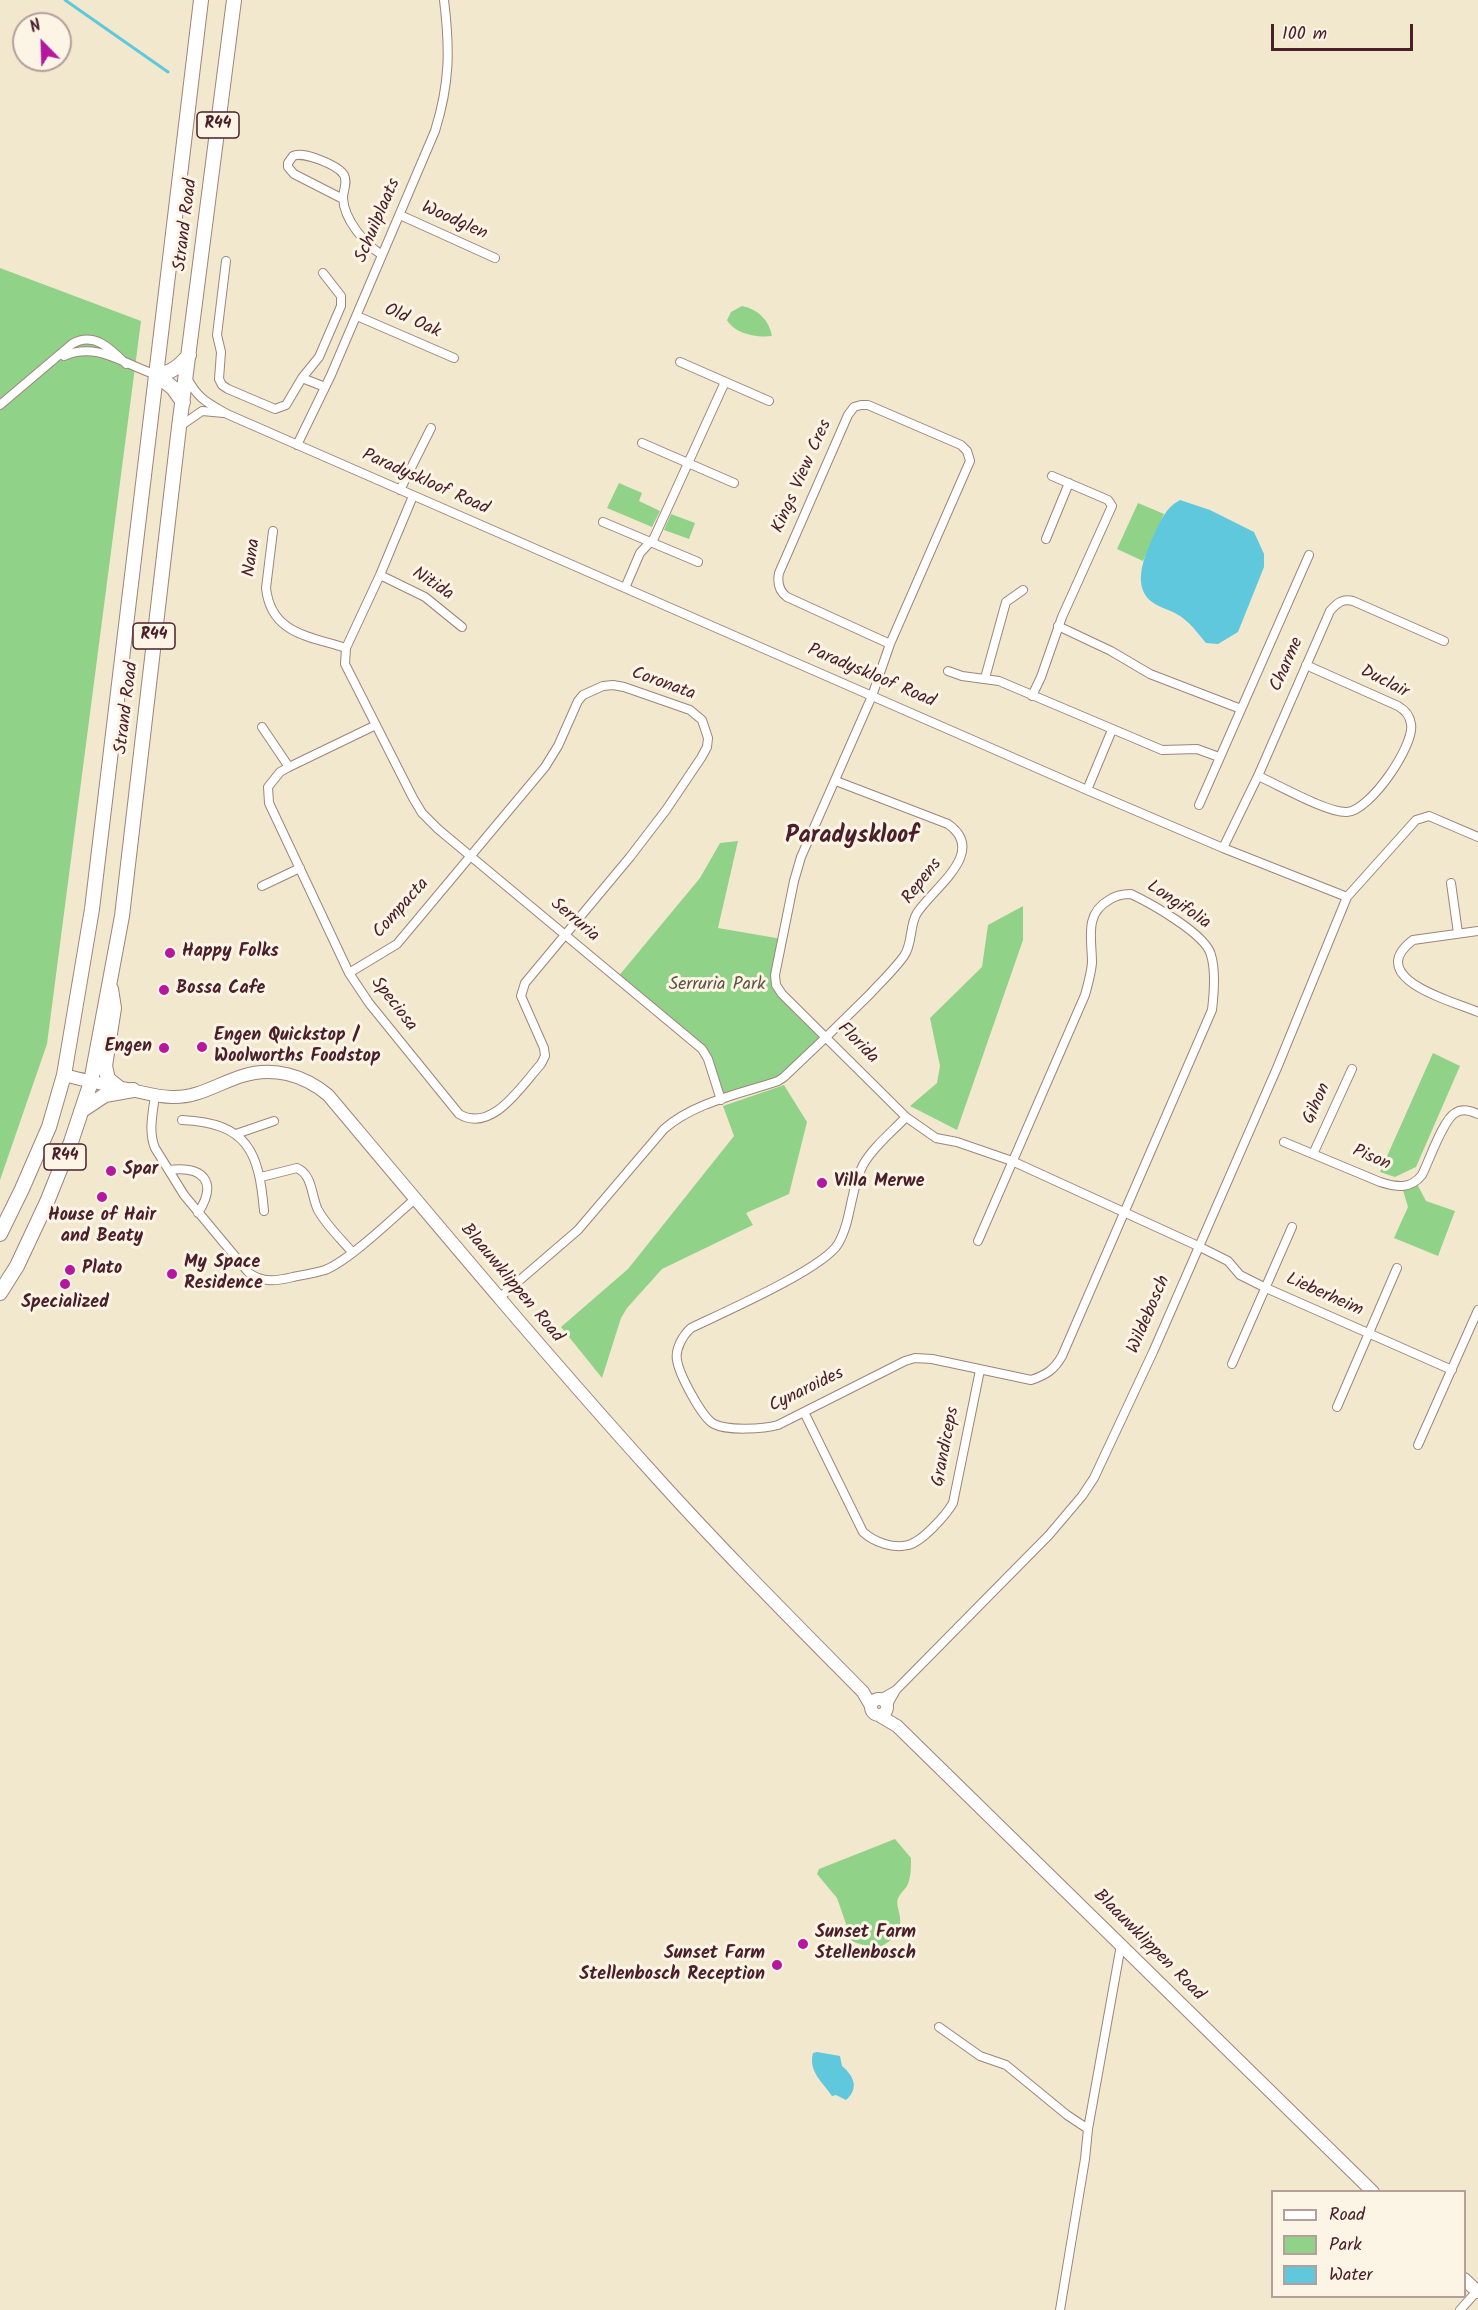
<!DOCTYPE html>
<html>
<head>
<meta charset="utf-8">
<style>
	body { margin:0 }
	#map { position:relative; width:1478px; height:2310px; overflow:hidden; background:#f2e8cd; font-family:Kalam,sans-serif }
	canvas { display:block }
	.legend { position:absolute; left:1271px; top:2190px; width:195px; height:108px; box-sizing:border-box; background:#fcf5e5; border:2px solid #b59f9b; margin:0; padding:8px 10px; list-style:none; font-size:18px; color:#4a1f2b }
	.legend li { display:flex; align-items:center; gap:12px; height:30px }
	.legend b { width:30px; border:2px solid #b59f9b }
	.north { position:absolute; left:12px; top:12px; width:60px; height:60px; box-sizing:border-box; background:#fcf5e5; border:2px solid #b59f9b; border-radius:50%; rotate:337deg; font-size:16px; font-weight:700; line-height:24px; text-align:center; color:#4a1f2b }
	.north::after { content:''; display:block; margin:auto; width:21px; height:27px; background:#b5179e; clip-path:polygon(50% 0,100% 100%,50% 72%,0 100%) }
	.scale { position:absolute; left:1271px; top:24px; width:142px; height:27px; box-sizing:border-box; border:3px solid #4a1f2b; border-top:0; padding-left:8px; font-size:18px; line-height:21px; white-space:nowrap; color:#4a1f2b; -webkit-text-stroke:4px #fcf5e5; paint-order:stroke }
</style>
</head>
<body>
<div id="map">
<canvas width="1478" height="2310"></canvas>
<ul class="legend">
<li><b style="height:8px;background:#fff"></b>Road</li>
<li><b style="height:16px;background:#91d289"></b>Park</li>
<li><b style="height:16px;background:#60c8dc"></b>Water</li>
</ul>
<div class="north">N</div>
<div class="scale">100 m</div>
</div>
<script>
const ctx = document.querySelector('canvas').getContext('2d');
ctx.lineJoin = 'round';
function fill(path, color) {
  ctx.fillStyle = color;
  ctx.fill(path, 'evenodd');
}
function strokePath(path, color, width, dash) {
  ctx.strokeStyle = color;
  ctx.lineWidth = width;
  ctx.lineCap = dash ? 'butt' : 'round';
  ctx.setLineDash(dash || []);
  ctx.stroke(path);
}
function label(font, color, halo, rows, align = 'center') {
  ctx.font = font + ' Kalam,sans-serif';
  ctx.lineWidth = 6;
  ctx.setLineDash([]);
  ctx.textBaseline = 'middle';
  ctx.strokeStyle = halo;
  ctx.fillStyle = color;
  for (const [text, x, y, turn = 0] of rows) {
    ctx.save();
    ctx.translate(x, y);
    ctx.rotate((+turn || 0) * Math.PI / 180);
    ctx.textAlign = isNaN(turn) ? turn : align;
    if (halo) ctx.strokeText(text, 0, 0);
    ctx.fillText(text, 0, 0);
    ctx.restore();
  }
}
fill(new Path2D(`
	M 0,268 L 141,321 L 47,1044 L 0,1180 Z
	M 742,306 C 758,309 769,320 772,336 C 757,338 735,334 727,320 L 731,312 Z
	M 619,483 L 642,493 L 639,501 L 660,511 L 652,527 L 607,508 Z
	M 1138,503 L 1164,514 L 1143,561 L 1117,549 Z
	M 671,514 L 695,523 L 689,539 L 664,530 Z
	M 738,841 L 718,928 L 782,939 L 776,985 L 828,1037 L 784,1077 L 721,1100 L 708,1059 L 617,978 L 700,878 L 720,843 Z
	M 1023,906 L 1023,940 L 957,1130 L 910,1106 L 937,1083 L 940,1066 L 930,1018 L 982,967 L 988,925 Z
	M 1433,1053 L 1460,1066 L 1416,1167 L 1395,1177 L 1380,1172 Z
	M 784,1085 L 807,1122 L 789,1194 L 746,1213 L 753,1225 L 662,1269 L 627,1308 L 621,1318 L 602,1378 L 561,1327 L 628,1269 L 734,1136 L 723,1106 Z
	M 1416,1182 L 1426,1201 L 1455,1211 L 1438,1256 L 1394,1238 L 1408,1207 L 1402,1187 Z
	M 895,1839 L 911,1858 C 911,1868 911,1878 907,1886 C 904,1890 900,1894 898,1898 C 896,1904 899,1910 900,1917 C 902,1933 890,1943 877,1948 C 869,1945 859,1945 852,1941 L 837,1898 L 817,1874 L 819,1869 Z`), '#91d289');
fill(new Path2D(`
	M 1180,500 L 1210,510 L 1254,532 L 1264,554 L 1264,567 L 1238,632 L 1218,644 L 1206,643 C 1199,635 1193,626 1184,619 C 1175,611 1165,610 1155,604 C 1130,589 1144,557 1153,537 C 1160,522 1165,508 1180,500 Z
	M 817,2052 L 840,2056 L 842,2066 C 853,2075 860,2088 846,2100 L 836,2095 L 832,2096 C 823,2082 808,2072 813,2053 Z`), '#60c8dc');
strokePath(new Path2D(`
	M 65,0 L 168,72`), '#60c8dc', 3);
const street = new Path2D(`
	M 343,199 L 294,174 L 288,167 L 288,163 L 293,156 C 303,151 338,165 344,175 C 348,183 343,190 343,198 C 344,220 365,244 382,255
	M 400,215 L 495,258
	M 226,261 L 217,335 L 221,352 L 219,379 L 222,385 L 228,389 L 275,409 L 286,405 L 302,378 L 319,357 L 341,306 L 341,296 L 323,273
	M 357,316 L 454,358
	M 64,356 C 98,341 124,365 157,375
	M 680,362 L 769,401
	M 186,376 C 197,398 206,402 227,414 L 1087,790 L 1223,848 L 1347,897
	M 302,378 L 325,387
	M 0,405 L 72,344 C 94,331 111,349 126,364
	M 861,405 L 868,405 L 961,445 L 967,451 L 970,461 L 890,644 L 787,597 C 779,591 777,583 779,573 L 848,415 L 854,407 Z
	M 179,427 L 202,411 L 224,413
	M 642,443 L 734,483
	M 297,445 L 331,375 L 435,131 C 450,83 450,49 444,0
	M 400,490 L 431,428
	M 413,496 L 380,575 L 346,648 L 345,664 L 413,798 L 422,813 L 438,829 L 702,1049 L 708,1059 L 721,1100
	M 603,522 L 698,562
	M 273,531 L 266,588 C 271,634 309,636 346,648
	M 1046,539 L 1069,483
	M 380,575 L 425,597 L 462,627
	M 625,588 L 640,553 L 654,538 L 725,382
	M 1058,626 L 1111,651 L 1150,674 L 1241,709
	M 890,644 L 872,696 L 801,857 L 794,881 L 775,975 L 776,985 L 782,994 L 906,1117 L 936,1138 L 957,1142 L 1012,1161 L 1198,1246 L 1228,1261 L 1240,1275 L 1266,1288 L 1452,1370
	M 948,671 L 962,676 L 999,681 L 1162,750 L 1197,749 L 1219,757
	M 985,678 L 1006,602 L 1023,590
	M 1032,696 L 1041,677 L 1062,617 L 1112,506 L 1108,500 L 1052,476
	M 262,727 L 289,767
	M 1258,776 C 1279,785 1327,813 1347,812 C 1370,811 1415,745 1411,724 C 1410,716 1405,710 1398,706 L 1306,665
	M 1087,790 L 1112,730
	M 1199,805 L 1309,555
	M 1223,848 L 1258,776 L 1330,611 C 1337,603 1343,598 1353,601 L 1444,641
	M 1451,883 L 1458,933
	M 262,886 L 300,868
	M 1478,931 L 1413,940 C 1363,978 1452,1001 1478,1012
	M 349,973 L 397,944 L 545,767 L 558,746 L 578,701 L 583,695 L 603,686 L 613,685 L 624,687 L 690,710 L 702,720 L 708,738 L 707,747 L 701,758 L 666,810 L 630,857 L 525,983 L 521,996 L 544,1048 L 545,1056 L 541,1064 C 522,1085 492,1134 459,1114 L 369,1003 L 349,973 L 269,803 L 268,787 L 280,772 L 289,767 L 376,725
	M 155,1095 C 153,1113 148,1131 155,1148 L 184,1195 L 249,1273 C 263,1283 277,1281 293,1277 C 303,1275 315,1273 325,1270 C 350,1260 393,1218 415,1199
	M 906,1117 C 892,1132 873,1147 863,1165 C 850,1189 852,1220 838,1244 C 823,1269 722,1313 691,1328 C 683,1335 675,1349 677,1360 C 679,1374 702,1418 714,1424 C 727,1431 764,1429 778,1425 L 905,1361 L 915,1358 L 932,1359 L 1031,1380 C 1046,1375 1054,1370 1062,1356 L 1212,1010 C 1214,993 1216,971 1211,955 C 1206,934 1150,903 1131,894 C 1122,894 1116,895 1109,900 C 1084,914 1092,939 1092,963 C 1091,974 1088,984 1085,995 L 978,1241
	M 182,1120 C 248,1123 259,1152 264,1211
	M 236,1134 L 274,1121
	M 1284,1142 L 1380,1182 C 1396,1187 1410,1190 1422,1175 C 1429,1161 1443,1120 1455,1113 C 1463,1108 1471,1111 1478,1114
	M 1314,1152 L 1352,1069
	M 169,1170 C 204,1166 218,1182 198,1213
	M 261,1177 L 297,1168 C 313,1175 311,1196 318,1210 C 326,1225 341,1239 352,1252
	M 499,1298 L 578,1230 L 664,1129 C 695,1102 740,1094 778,1081 L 784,1077 C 813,1050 842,1022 870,994 C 881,982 894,970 904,956 C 913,943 909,926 917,913 C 934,887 988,852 948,824 L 836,781
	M 1232,1364 L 1292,1227
	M 1337,1407 L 1397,1268
	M 804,1412 L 863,1532 C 874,1542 893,1549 908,1545 C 922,1542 946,1515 953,1503 L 980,1370
	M 1418,1445 L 1478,1310
	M 880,1699 L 896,1690 L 1049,1535 L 1082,1496 L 1094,1478 L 1153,1352 L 1277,1068 L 1347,897 L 1416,820 L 1429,816 L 1478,837
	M 887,1706 L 896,1690
	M 939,2027 L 980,2056 L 1006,2065 L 1067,2115 L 1088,2129
	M 1060,2310 L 1085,2159 L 1088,2129 L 1121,1945
	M 1460,2310 L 1477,2291`);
const secondary = new Path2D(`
	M 64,1075 C 86,1081 109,1085 131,1090 C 145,1093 159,1097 172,1097 C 198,1098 219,1083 242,1076 C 273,1066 304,1075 328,1095 C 434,1221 540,1348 650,1470 C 718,1546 791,1619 863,1692 L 871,1706
	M871 1707a8 8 0 1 1 16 0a8 8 0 1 1-16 0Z
	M 880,1716 L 897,1726 L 1373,2192
	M 1464,2279 L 1478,2292`);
const primary = new Path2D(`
	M 157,375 C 172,372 179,367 189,355
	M 157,375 L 173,388 L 183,402
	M 111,989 L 114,1008 L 105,1066 L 108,1079 L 119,1088
	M 81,1111 L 105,1095 L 133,1090
	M 0,1234 L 22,1189 L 49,1127 L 64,1075 L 92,909 L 201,0
	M 0,1293 L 17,1266 L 47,1202 L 71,1142 L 91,1082 L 122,916 L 179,427 L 234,0`);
strokePath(street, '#9e847c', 10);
strokePath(secondary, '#9e847c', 14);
strokePath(primary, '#9e847c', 16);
strokePath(street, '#fff', 8);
strokePath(secondary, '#fff', 12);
strokePath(primary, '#fff', 14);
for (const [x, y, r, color] of [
	[170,953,6,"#b5179e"],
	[164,990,6,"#b5179e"],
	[202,1047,6,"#b5179e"],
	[164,1048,6,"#b5179e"],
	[111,1171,6,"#b5179e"],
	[822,1183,6,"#b5179e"],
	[102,1197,6,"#b5179e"],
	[70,1270,6,"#b5179e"],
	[172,1274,6,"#b5179e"],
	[65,1284,6,"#b5179e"],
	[803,1944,6,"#b5179e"],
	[777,1965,6,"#b5179e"]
]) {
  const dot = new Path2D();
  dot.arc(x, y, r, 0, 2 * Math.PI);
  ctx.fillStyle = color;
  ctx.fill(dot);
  strokePath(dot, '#fcf5e5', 2);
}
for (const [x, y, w] of [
	[218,125,42],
	[154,636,42],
	[65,1157,42]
]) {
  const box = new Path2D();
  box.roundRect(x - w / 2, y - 13, w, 26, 4.5);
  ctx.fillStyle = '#fcf5e5';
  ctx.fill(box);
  strokePath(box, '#4a1f2b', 1.5);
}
label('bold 16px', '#4a1f2b', null, [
	["R44",218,125],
	["R44",154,636],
	["R44",65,1157]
]);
label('18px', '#4a1f2b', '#fcf5e5', [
	["Schuilplaats",379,221,-67],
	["Woodglen",454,222,24],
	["Strand Road",187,225,-83],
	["Old Oak",412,322,24],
	["Kings View Cres",803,477,-66],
	["Paradyskloof Road",425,483,24],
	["Nana",253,558,-82],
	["Nitida",432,585,33],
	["Charme",1288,665,-66],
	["Paradyskloof Road",871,677,23],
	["Duclair",1384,683,27],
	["Coronata",663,685,20],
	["Strand Road",128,708,-83],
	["Repens",923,882,-52],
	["Longifolia",1178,906,34],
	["Compacta",402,909,-48],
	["Serruria",574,921,40],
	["Speciosa",393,1005,52],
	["Florida",857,1044,45],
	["Gihon",1318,1104,-66],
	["Pison",1371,1159,23],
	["Blaauwklippen Road",511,1284,50],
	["Lieberheim",1324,1296,24],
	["Wildebosch",1150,1315,-67],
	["Cynaroides",807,1391,-26],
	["Grandiceps",947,1447,-79],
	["Blaauwklippen Road",1148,1946,45]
]);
label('bold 18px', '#4a1f2b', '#fcf5e5', [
	["Happy Folks",182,953],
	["Bossa Cafe",176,990],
	["Engen Quickstop /",214,1037],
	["Woolworths Foodstop",214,1058],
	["Engen",152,1048,"right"],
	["Spar",123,1171],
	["Villa Merwe",834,1183],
	["House of Hair",102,1217,"center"],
	["and Beaty",102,1238,"center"],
	["My Space",184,1264],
	["Residence",184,1285],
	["Plato",82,1270],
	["Specialized",65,1304,"center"],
	["Sunset Farm",815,1934],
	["Stellenbosch",815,1955],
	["Sunset Farm",765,1955,"right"],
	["Stellenbosch Reception",765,1976,"right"]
], 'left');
label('18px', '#5f5547', '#fcf5e5', [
	["Serruria Park",717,986]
]);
label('bold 24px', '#4a1f2b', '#fcf5e5', [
	["Paradyskloof",852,838]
]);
</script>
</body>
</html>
